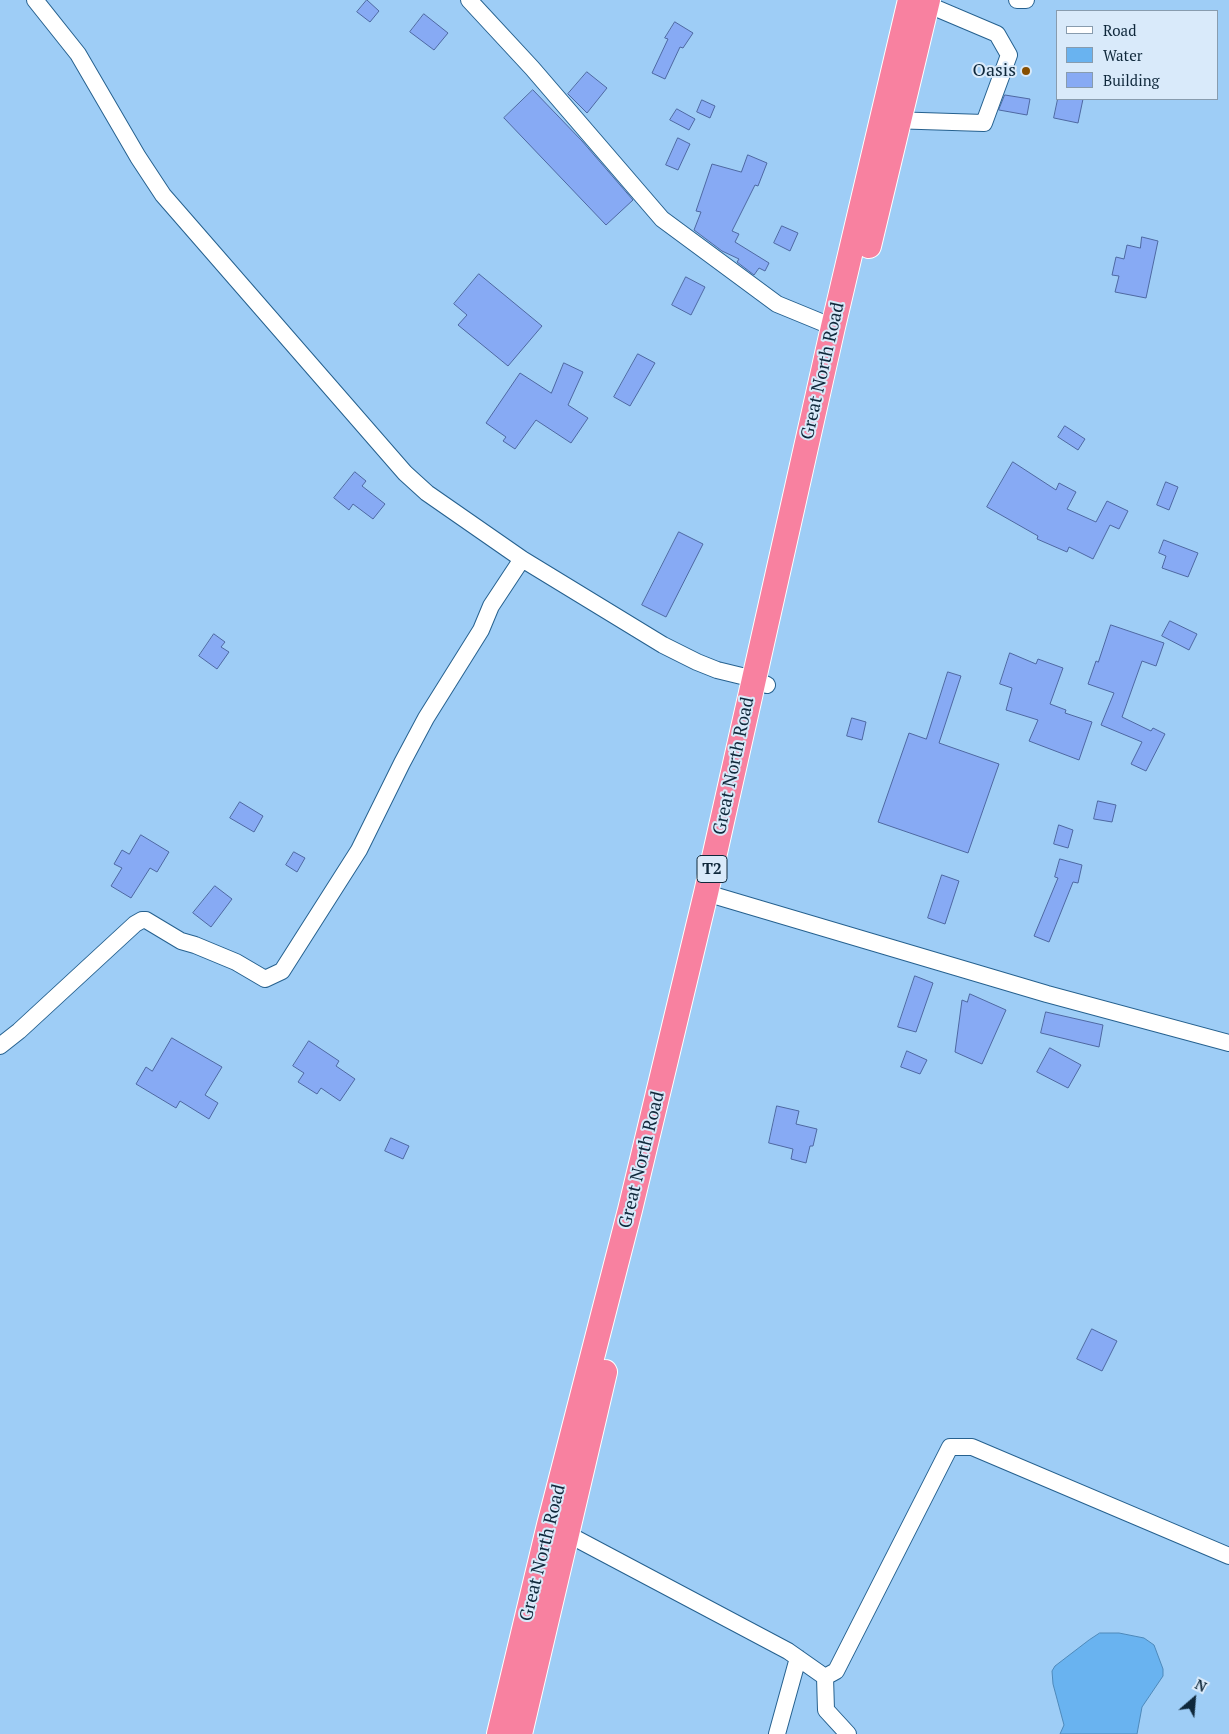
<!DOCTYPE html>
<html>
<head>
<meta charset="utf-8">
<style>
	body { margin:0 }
	#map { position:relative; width:1229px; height:1734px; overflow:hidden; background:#9ecdf6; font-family:"PT Serif",serif }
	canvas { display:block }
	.legend { position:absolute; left:1056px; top:10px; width:162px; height:90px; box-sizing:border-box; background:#d9eafa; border:1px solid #889cae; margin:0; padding:6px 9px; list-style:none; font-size:15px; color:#0f283b }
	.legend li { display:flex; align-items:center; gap:10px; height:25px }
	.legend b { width:25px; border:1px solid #889cae }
	.north { position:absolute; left:1169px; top:1674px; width:50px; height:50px; -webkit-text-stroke:4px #d9eafa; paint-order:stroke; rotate:27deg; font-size:14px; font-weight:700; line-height:20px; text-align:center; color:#0f283b }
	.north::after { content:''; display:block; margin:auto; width:18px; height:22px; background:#0f283b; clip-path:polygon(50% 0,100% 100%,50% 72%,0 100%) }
</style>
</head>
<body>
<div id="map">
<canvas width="1229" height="1734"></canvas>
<ul class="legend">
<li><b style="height:6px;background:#fff"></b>Road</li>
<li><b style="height:14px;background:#69b3f0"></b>Water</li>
<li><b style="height:14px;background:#87aaf4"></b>Building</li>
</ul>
<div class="north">N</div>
</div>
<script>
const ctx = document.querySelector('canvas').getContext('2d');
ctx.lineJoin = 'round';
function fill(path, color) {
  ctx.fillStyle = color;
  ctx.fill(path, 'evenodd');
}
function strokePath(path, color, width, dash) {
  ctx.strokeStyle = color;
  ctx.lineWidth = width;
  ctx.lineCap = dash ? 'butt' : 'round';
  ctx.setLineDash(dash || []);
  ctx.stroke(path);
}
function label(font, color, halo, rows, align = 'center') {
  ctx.font = font + ' "PT Serif",serif';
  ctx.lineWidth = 4;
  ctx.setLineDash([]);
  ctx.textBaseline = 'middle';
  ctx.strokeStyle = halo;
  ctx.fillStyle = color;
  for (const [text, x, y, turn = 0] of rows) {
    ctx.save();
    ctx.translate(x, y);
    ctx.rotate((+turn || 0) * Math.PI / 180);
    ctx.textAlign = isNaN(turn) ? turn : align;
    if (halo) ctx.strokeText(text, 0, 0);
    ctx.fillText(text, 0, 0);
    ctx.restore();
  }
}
const water = new Path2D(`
	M 1100,1633 L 1119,1633 L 1144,1638 L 1154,1645 L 1163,1669 L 1163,1676 L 1142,1707 L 1137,1734 L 1060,1734 L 1064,1725 L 1053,1684 L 1052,1671 L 1055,1666 L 1089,1640 Z`);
fill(water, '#69b3f0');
strokePath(water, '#4e89ba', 1);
const building = new Path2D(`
	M 367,0 L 379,11 L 370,22 L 357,12 Z
	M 424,14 L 448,33 L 434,50 L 410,32 Z
	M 675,22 L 693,33 L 683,48 L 680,47 L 665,79 L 652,73 L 668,39 L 665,38 Z
	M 587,72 L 607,88 L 587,113 L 568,94 Z
	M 533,90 L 582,141 L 633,200 L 606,225 L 504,118 Z
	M 1005,95 L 1030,99 L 1027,115 L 999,110 Z
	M 1058,99 L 1083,99 L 1078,123 L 1054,118 Z
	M 702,100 L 715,106 L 710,118 L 697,112 Z
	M 677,109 L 695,119 L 689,130 L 670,120 Z
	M 678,138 L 690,144 L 678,170 L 666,165 Z
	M 748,155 L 767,163 L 758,186 L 755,185 L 732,231 L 739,234 L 735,242 L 769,263 L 765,271 L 759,268 L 754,275 L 737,262 L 739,259 L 722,251 L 694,230 L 701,212 L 696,211 L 712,164 L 741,172 Z
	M 782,226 L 798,233 L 790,251 L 774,243 Z
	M 1142,237 L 1158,241 L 1146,298 L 1115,292 L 1119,276 L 1112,275 L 1116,257 L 1124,259 L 1127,245 L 1140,248 Z
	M 479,274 L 542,326 L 508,366 L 458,325 L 467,315 L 454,304 Z
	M 686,277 L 705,287 L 691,315 L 672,305 Z
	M 638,354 L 655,363 L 630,406 L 614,397 Z
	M 564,363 L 583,372 L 568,405 L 588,418 L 571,443 L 536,420 L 515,449 L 503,441 L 506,437 L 486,423 L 520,373 L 551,393 Z
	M 1065,426 L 1085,439 L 1078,450 L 1058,437 Z
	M 1013,462 L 1056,490 L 1059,483 L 1076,492 L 1067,509 L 1096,522 L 1107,501 L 1128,511 L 1119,529 L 1110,525 L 1093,559 L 1069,547 L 1067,552 L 1037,539 L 1038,536 L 987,507 Z
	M 355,472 L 366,481 L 362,486 L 385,504 L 373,519 L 353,504 L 349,510 L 334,498 Z
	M 1166,482 L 1178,487 L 1169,510 L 1157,505 Z
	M 679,532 L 703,544 L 666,617 L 642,605 Z
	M 1164,540 L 1198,553 L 1188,577 L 1162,568 L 1166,556 L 1159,553 Z
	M 1170,621 L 1197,634 L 1189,650 L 1162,636 Z
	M 1111,625 L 1164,643 L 1156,666 L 1142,661 L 1122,717 L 1151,731 L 1153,728 L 1165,734 L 1146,771 L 1131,764 L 1142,742 L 1101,725 L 1114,693 L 1088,684 L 1096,661 L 1098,662 Z
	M 214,634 L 225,642 L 221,647 L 229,652 L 217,669 L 199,656 Z
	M 1010,653 L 1036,664 L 1038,659 L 1063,668 L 1050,704 L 1066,710 L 1065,713 L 1092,722 L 1079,760 L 1029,741 L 1038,720 L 1006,710 L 1012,688 L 1000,684 Z
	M 948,672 L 961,676 L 939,743 L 999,764 L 968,853 L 878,822 L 909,733 L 926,739 Z
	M 852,718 L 866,722 L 862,740 L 847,736 Z
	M 1098,801 L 1116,805 L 1112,822 L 1094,819 Z
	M 240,802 L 263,816 L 254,832 L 230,818 Z
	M 1059,825 L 1073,830 L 1068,848 L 1054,844 Z
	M 141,835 L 169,852 L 157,872 L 150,868 L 131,898 L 111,886 L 122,868 L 114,864 L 122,850 L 129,854 Z
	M 294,852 L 305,858 L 297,872 L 286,865 Z
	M 1060,859 L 1082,865 L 1078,883 L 1073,882 L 1049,942 L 1034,936 L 1058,878 L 1055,877 Z
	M 942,875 L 959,881 L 945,924 L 928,918 Z
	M 215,886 L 232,899 L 211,927 L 193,913 Z
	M 915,976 L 933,983 L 916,1032 L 898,1027 Z
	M 970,994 L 1006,1010 L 982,1064 L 955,1052 L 962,1000 L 967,1002 Z
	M 1046,1012 L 1103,1025 L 1099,1047 L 1041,1033 Z
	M 172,1038 L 222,1067 L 205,1095 L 218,1103 L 209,1119 L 180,1101 L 176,1108 L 136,1084 L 146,1067 L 152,1071 Z
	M 309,1041 L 339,1061 L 336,1066 L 355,1079 L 340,1101 L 321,1088 L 317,1094 L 298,1082 L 304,1073 L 293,1066 Z
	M 1050,1048 L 1081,1065 L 1068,1088 L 1037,1072 Z
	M 907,1051 L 927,1060 L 920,1074 L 901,1067 Z
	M 777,1106 L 799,1111 L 796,1124 L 817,1129 L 813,1146 L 810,1146 L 806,1163 L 791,1159 L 793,1149 L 769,1143 Z
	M 391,1138 L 409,1146 L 403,1159 L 385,1151 Z
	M 1092,1329 L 1117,1341 L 1102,1371 L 1077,1359 Z`);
fill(building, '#87aaf4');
strokePath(building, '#4e68a1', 1);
const minor = new Path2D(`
	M 35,0 L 78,54 L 138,157 L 163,195 L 405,473 L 427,493 L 522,559 L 663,645 L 697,662 L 717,670 L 754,679 L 767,685
	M 469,0 L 532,68 L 662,219 L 777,304 L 833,327
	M 1017,0 L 1026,0
	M 890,120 L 984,123 L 1009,55 L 997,34 L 919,1
	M 706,893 L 1047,994 L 1229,1043
	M 0,1046 L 19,1031 L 135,924 L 142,920 L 146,920 L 181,941 L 195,945 L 236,962 L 265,979 L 282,971 L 359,850 L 402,763 L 426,718 L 481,630 L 491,606 L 522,559
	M 558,1529 L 788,1651 L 825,1677 L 836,1671 L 950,1447 L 972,1447 L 1229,1556
	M 825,1677 L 826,1710 L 848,1734
	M 777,1734 L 798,1658`);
const highway = new Path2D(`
	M 869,246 L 928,0
	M 499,1734 L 549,1525 L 630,1210 L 706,893 L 833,327 L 910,0
	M 520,1734 L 605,1372`);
strokePath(minor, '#26618f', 18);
strokePath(highway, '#fff', 26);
strokePath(minor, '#fff', 16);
strokePath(highway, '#f881a0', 24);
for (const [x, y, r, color] of [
	[1026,71,5,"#874f01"]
]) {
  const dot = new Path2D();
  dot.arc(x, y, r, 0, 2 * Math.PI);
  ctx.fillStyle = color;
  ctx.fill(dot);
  strokePath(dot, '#d9eafa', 2);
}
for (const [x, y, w] of [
	[712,869,30]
]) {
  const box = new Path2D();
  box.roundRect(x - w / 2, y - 13.5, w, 27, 4);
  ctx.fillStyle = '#d9eafa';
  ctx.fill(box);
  strokePath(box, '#0f283b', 1);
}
label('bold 16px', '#0f283b', null, [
	["T2",712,869]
]);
label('18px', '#0f283b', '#d9eafa', [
	["Oasis",1016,71]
], 'right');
label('18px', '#0f283b', '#d9eafa', [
	["Great North Road",823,371,-77],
	["Great North Road",734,766,-78],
	["Great North Road",642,1160,-76],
	["Great North Road",543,1553,-76]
]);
</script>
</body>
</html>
